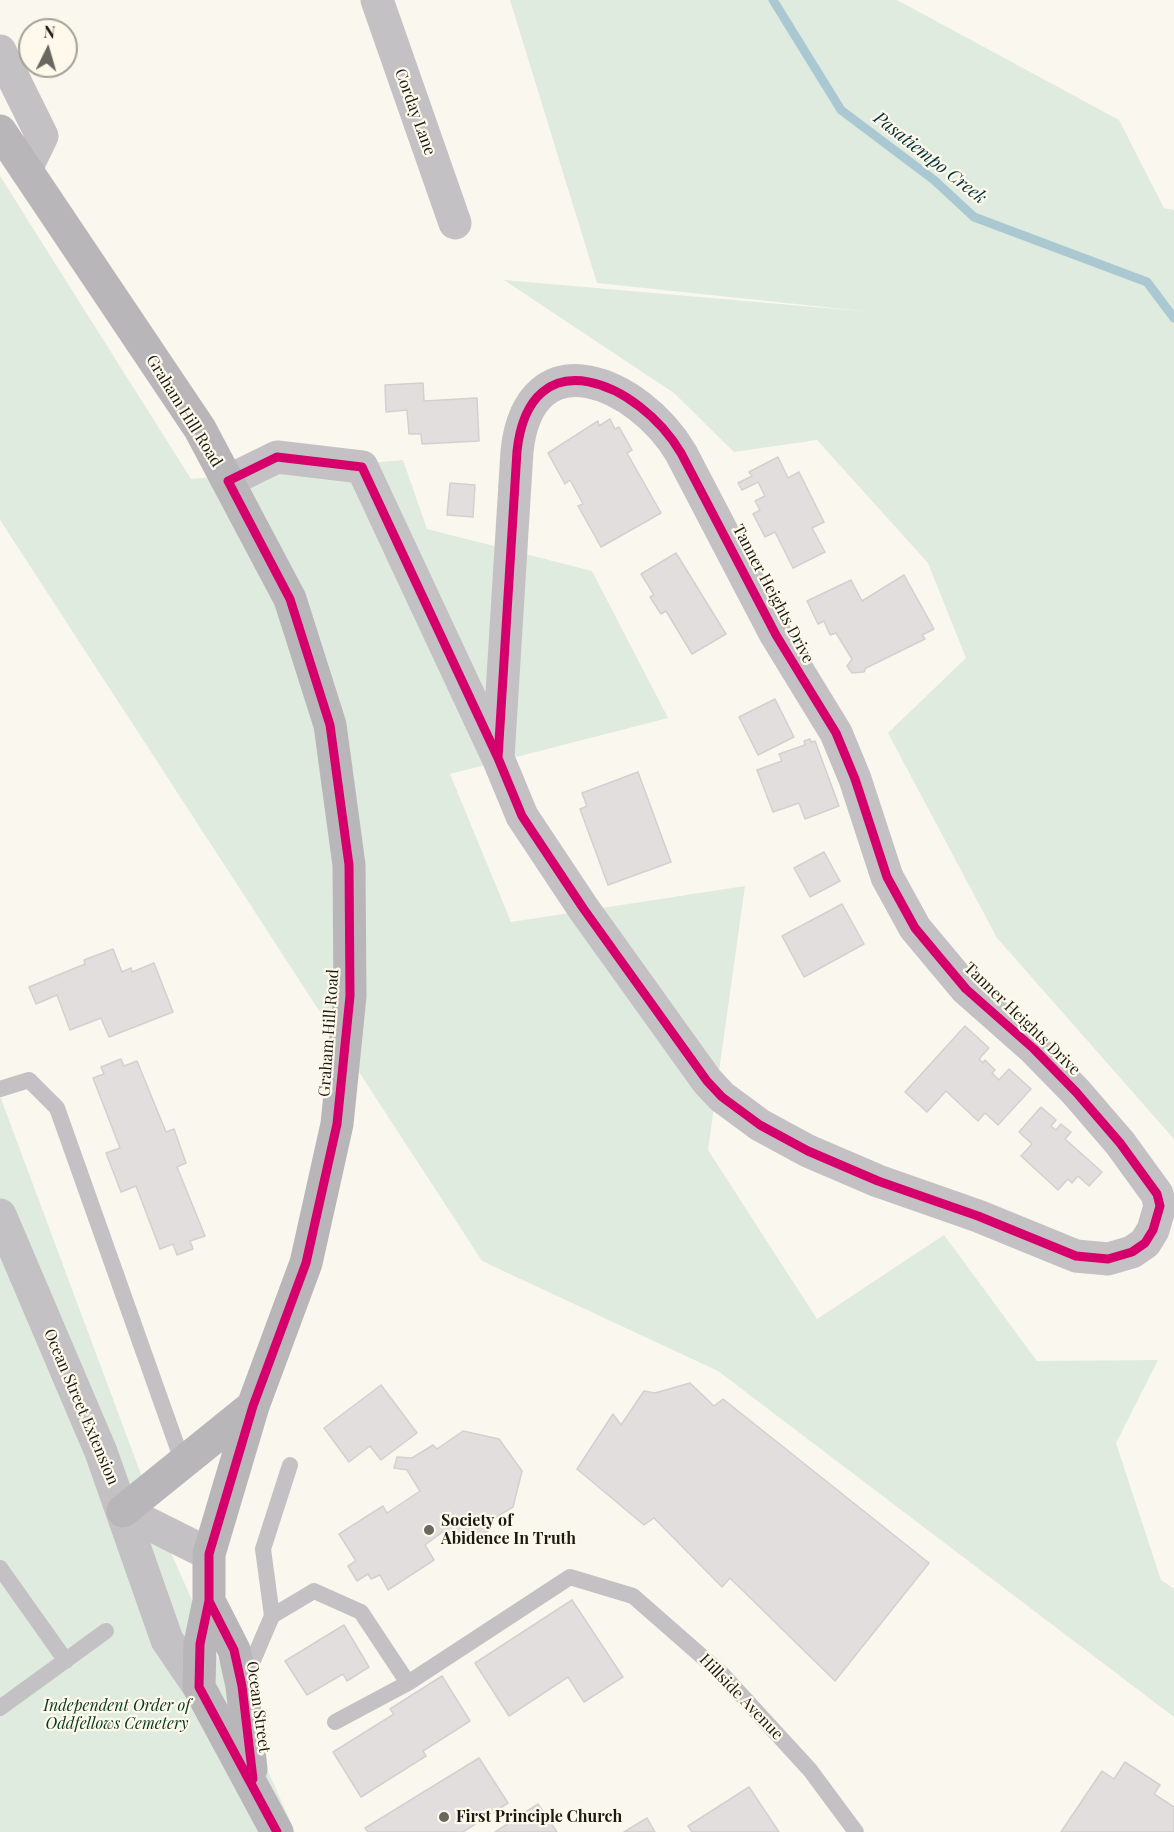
<!DOCTYPE html>
<html>
<head>
<meta charset="utf-8">
<style>
	body { margin:0 }
	#map { position:relative; width:1174px; height:1832px; overflow:hidden; background:#faf7ef; font-family:"Playfair Display",serif }
	canvas { display:block }
	.north { position:absolute; left:18px; top:18px; width:60px; height:60px; box-sizing:border-box; background:#fef9eb; border:2px solid #a4a095; border-radius:50%; rotate:5deg; font-size:16px; font-weight:700; line-height:24px; text-align:center; color:#1c1a14 }
	.north::after { content:''; display:block; margin:auto; width:21px; height:27px; background:#6a6761; clip-path:polygon(50% 0,100% 100%,50% 72%,0 100%) }
</style>
</head>
<body>
<div id="map">
<canvas width="1174" height="1832"></canvas>
<div class="north">N</div>
</div>
<script>
const ctx = document.querySelector('canvas').getContext('2d');
ctx.lineJoin = 'round';
function fill(path, color) {
  ctx.fillStyle = color;
  ctx.fill(path, 'evenodd');
}
function strokePath(path, color, width, dash) {
  ctx.strokeStyle = color;
  ctx.lineWidth = width;
  ctx.lineCap = dash ? 'butt' : 'round';
  ctx.setLineDash(dash || []);
  ctx.stroke(path);
}
function label(font, color, halo, rows, align = 'center') {
  ctx.font = font + ' "Playfair Display",serif';
  ctx.lineWidth = 4.5;
  ctx.setLineDash([]);
  ctx.textBaseline = 'middle';
  ctx.strokeStyle = halo;
  ctx.fillStyle = color;
  for (const [text, x, y, turn = 0] of rows) {
    ctx.save();
    ctx.translate(x, y);
    ctx.rotate((+turn || 0) * Math.PI / 180);
    ctx.textAlign = isNaN(turn) ? turn : align;
    if (halo) ctx.strokeText(text, 0, 0);
    ctx.fillText(text, 0, 0);
    ctx.restore();
  }
}
fill(new Path2D(`
	M 510,0 L 897,0 L 1119,120 L 1164,208 L 1174,210 L 1174,1139 L 997,938 L 888,733 L 966,658 L 928,563 L 817,440 L 734,452 L 674,393 L 504,280 L 872,312 L 597,283 Z
	M 0,176 L 191,479 L 403,460 L 427,529 L 592,571 L 668,718 L 450,774 L 511,922 L 745,886 L 708,1150 L 817,1319 L 944,1235 L 1037,1361 L 1158,1360 L 1116,1443 L 1161,1580 L 1174,1589 L 1174,1717 L 718,1371 L 482,1261 L 0,520 Z
	M 0,1096 L 167,1544 L 295,1832 L 0,1832 Z`), '#dfebdf');
strokePath(new Path2D(`
	M 773,0 L 841,110 L 934,180 L 974,217 L 1147,282 L 1174,318`), '#a9c8d1', 9);
const building = new Path2D(`
	M 423,383 L 424,401 L 477,398 L 479,441 L 422,444 L 421,434 L 409,434 L 407,410 L 386,412 L 385,385 Z
	M 610,419 L 615,429 L 619,427 L 632,450 L 627,453 L 661,513 L 601,547 L 578,506 L 583,504 L 570,480 L 565,484 L 548,453 L 598,421 L 599,426 Z
	M 778,457 L 788,478 L 799,472 L 824,522 L 812,528 L 825,552 L 793,568 L 775,532 L 765,537 L 753,514 L 760,510 L 755,501 L 765,496 L 758,482 L 742,490 L 738,483 L 752,476 L 749,472 Z
	M 450,483 L 475,485 L 473,517 L 447,515 Z
	M 676,553 L 726,634 L 692,654 L 666,611 L 661,614 L 650,597 L 654,595 L 641,574 Z
	M 904,575 L 934,629 L 922,635 L 925,639 L 866,668 L 864,672 L 852,673 L 847,666 L 852,659 L 836,633 L 830,635 L 824,621 L 818,624 L 807,601 L 851,580 L 862,601 Z
	M 775,699 L 794,737 L 758,755 L 739,717 Z
	M 810,739 L 811,742 L 815,741 L 839,806 L 805,819 L 799,803 L 773,812 L 757,770 L 782,761 L 779,754 L 805,745 L 804,741 Z
	M 638,772 L 671,862 L 608,885 L 580,809 L 587,806 L 582,793 Z
	M 824,852 L 840,881 L 810,897 L 794,868 Z
	M 842,904 L 864,944 L 804,977 L 782,936 Z
	M 113,949 L 122,972 L 131,968 L 132,972 L 154,963 L 173,1012 L 109,1037 L 101,1018 L 70,1030 L 57,995 L 36,1004 L 29,987 L 85,964 L 84,960 Z
	M 965,1026 L 989,1048 L 979,1059 L 983,1063 L 985,1060 L 995,1070 L 992,1073 L 999,1080 L 1009,1069 L 1031,1089 L 998,1125 L 985,1113 L 978,1121 L 946,1091 L 927,1112 L 905,1092 Z
	M 121,1059 L 124,1066 L 137,1061 L 166,1132 L 174,1129 L 186,1163 L 177,1167 L 205,1236 L 190,1241 L 193,1249 L 177,1255 L 173,1244 L 160,1249 L 136,1186 L 121,1192 L 106,1153 L 120,1148 L 93,1078 L 104,1074 L 101,1067 Z
	M 1041,1107 L 1056,1120 L 1051,1126 L 1056,1130 L 1061,1124 L 1071,1132 L 1065,1139 L 1102,1172 L 1089,1186 L 1078,1176 L 1072,1183 L 1068,1179 L 1058,1190 L 1021,1156 L 1032,1144 L 1019,1132 Z
	M 690,1383 L 714,1406 L 723,1399 L 929,1563 L 835,1681 L 730,1578 L 722,1587 L 654,1518 L 644,1525 L 577,1469 L 613,1414 L 621,1425 L 644,1391 L 655,1393 Z
	M 381,1385 L 417,1433 L 381,1460 L 370,1446 L 349,1462 L 324,1428 Z
	M 463,1431 L 499,1439 L 522,1471 L 513,1507 L 483,1525 L 488,1531 L 473,1540 L 446,1536 L 444,1531 L 425,1545 L 434,1560 L 388,1590 L 380,1575 L 371,1579 L 368,1574 L 357,1581 L 348,1566 L 356,1561 L 339,1534 L 383,1506 L 387,1513 L 420,1491 L 407,1470 L 394,1468 L 397,1457 L 412,1458 L 433,1445 L 437,1449 Z
	M 572,1600 L 623,1677 L 584,1702 L 568,1677 L 509,1716 L 475,1663 Z
	M 344,1625 L 369,1667 L 347,1681 L 343,1674 L 307,1695 L 285,1661 Z
	M 442,1676 L 470,1721 L 423,1751 L 426,1756 L 361,1797 L 333,1752 L 394,1714 L 390,1709 Z
	M 479,1758 L 508,1803 L 463,1832 L 368,1832 L 365,1828 Z
	M 1125,1762 L 1160,1785 L 1154,1794 L 1174,1807 L 1174,1832 L 1061,1832 L 1102,1771 L 1114,1779 Z
	M 749,1787 L 779,1832 L 692,1832 L 688,1826 Z
	M 538,1804 L 557,1832 L 495,1832 Z
	M 647,1818 L 655,1832 L 624,1832 Z`);
fill(building, '#e2dede');
strokePath(building, '#d3d0d0', 1.5);
strokePath(new Path2D(`
	M 0,1089 L 29,1080 L 57,1108 L 183,1463
	M 0,1568 L 66,1661
	M 272,1616 L 314,1591 L 361,1612 L 408,1683
	M 245,1679 L 272,1616 L 263,1549 L 290,1465
	M 0,1708 L 106,1631
	M 335,1722 L 408,1683 L 570,1577 L 633,1596 L 722,1674 L 810,1770 L 856,1832`), '#c3c1c4', 16);
strokePath(new Path2D(`
	M 377,0 L 455,223
	M 0,51 L 42,136 L 26,169
	M 228,481 L 277,457 L 362,467 L 498,758 L 522,816 L 583,908 L 707,1081 L 722,1097 L 760,1125 L 808,1151 L 878,1181 L 978,1216 L 1076,1256 L 1108,1259 L 1132,1252 L 1145,1243 L 1153,1230 L 1160,1206 L 1157,1194 L 1120,1143 L 1076,1092 L 1034,1049 L 966,989 L 915,928 L 887,877 L 855,779 L 836,733 L 776,635 L 681,453 C 640,383 530,334 517,451 L 498,758
	M 0,1215 L 101,1452 L 167,1640 L 199,1687
	M 123,1511 L 209,1554`), '#c3c1c4', 33);
strokePath(new Path2D(`
	M 0,131 L 200,429 L 290,599 L 330,725 L 349,865 L 350,996 L 337,1124 L 306,1263 L 253,1406 L 209,1554 L 209,1601 L 200,1644 L 199,1687 L 277,1832
	M 123,1511 L 253,1406
	M 209,1601 L 234,1650 L 242,1686 L 251,1769`), '#b9b6ba', 33);
strokePath(new Path2D(`
	M 209,1601 L 234,1650 L 242,1686 L 253,1779
	M 277,1832 L 199,1687 L 200,1644 L 209,1601 L 209,1554 L 253,1406 L 306,1263 L 337,1124 L 350,996 L 349,865 L 330,725 L 290,599 L 228,481 L 277,457 L 362,467 L 498,758 L 522,816 L 583,908 L 707,1081 L 722,1097 L 760,1125 L 808,1151 L 878,1181 L 978,1216 L 1076,1256 L 1108,1259 L 1132,1252 L 1145,1243 L 1153,1230 L 1160,1206 L 1157,1194 L 1120,1143 L 1076,1092 L 1034,1049 L 966,989 L 915,928 L 887,877 L 855,779 L 836,733 L 776,635 L 681,453 C 640,383 530,334 517,451 L 498,758`), '#d6006c', 9);
for (const [x, y, r, color] of [
	[429,1530,6,"#6a6761"],
	[444,1817,6,"#6a6761"]
]) {
  const dot = new Path2D();
  dot.arc(x, y, r, 0, 2 * Math.PI);
  ctx.fillStyle = color;
  ctx.fill(dot);
  strokePath(dot, '#fef9eb', 2);
}
label('16px', '#1c1a14', '#fef9eb', [
	["Corday Lane",415,112,70],
	["Graham Hill Road",184,411,58],
	["Tanner Heights Drive",773,594,62],
	["Tanner Heights Drive",1022,1019,44],
	["Graham Hill Road",329,1033,-86],
	["Ocean Street Extension",81,1407,67],
	["Hillside Avenue",741,1697,46],
	["Ocean Street",258,1707,82]
]);
label('bold 16px', '#1c1a14', '#fef9eb', [
	["Society of",441,1521],
	["Abidence In Truth",441,1539],
	["First Principle Church",456,1817]
], 'left');
label('italic 16px', '#03371f', '#fef9eb', [
	["Independent Order of",117,1706],
	["Oddfellows Cemetery",117,1724]
]);
label('italic 18px', '#03303c', '#fef9eb', [
	["Pasatiempo Creek",930,158,38]
]);
</script>
</body>
</html>
